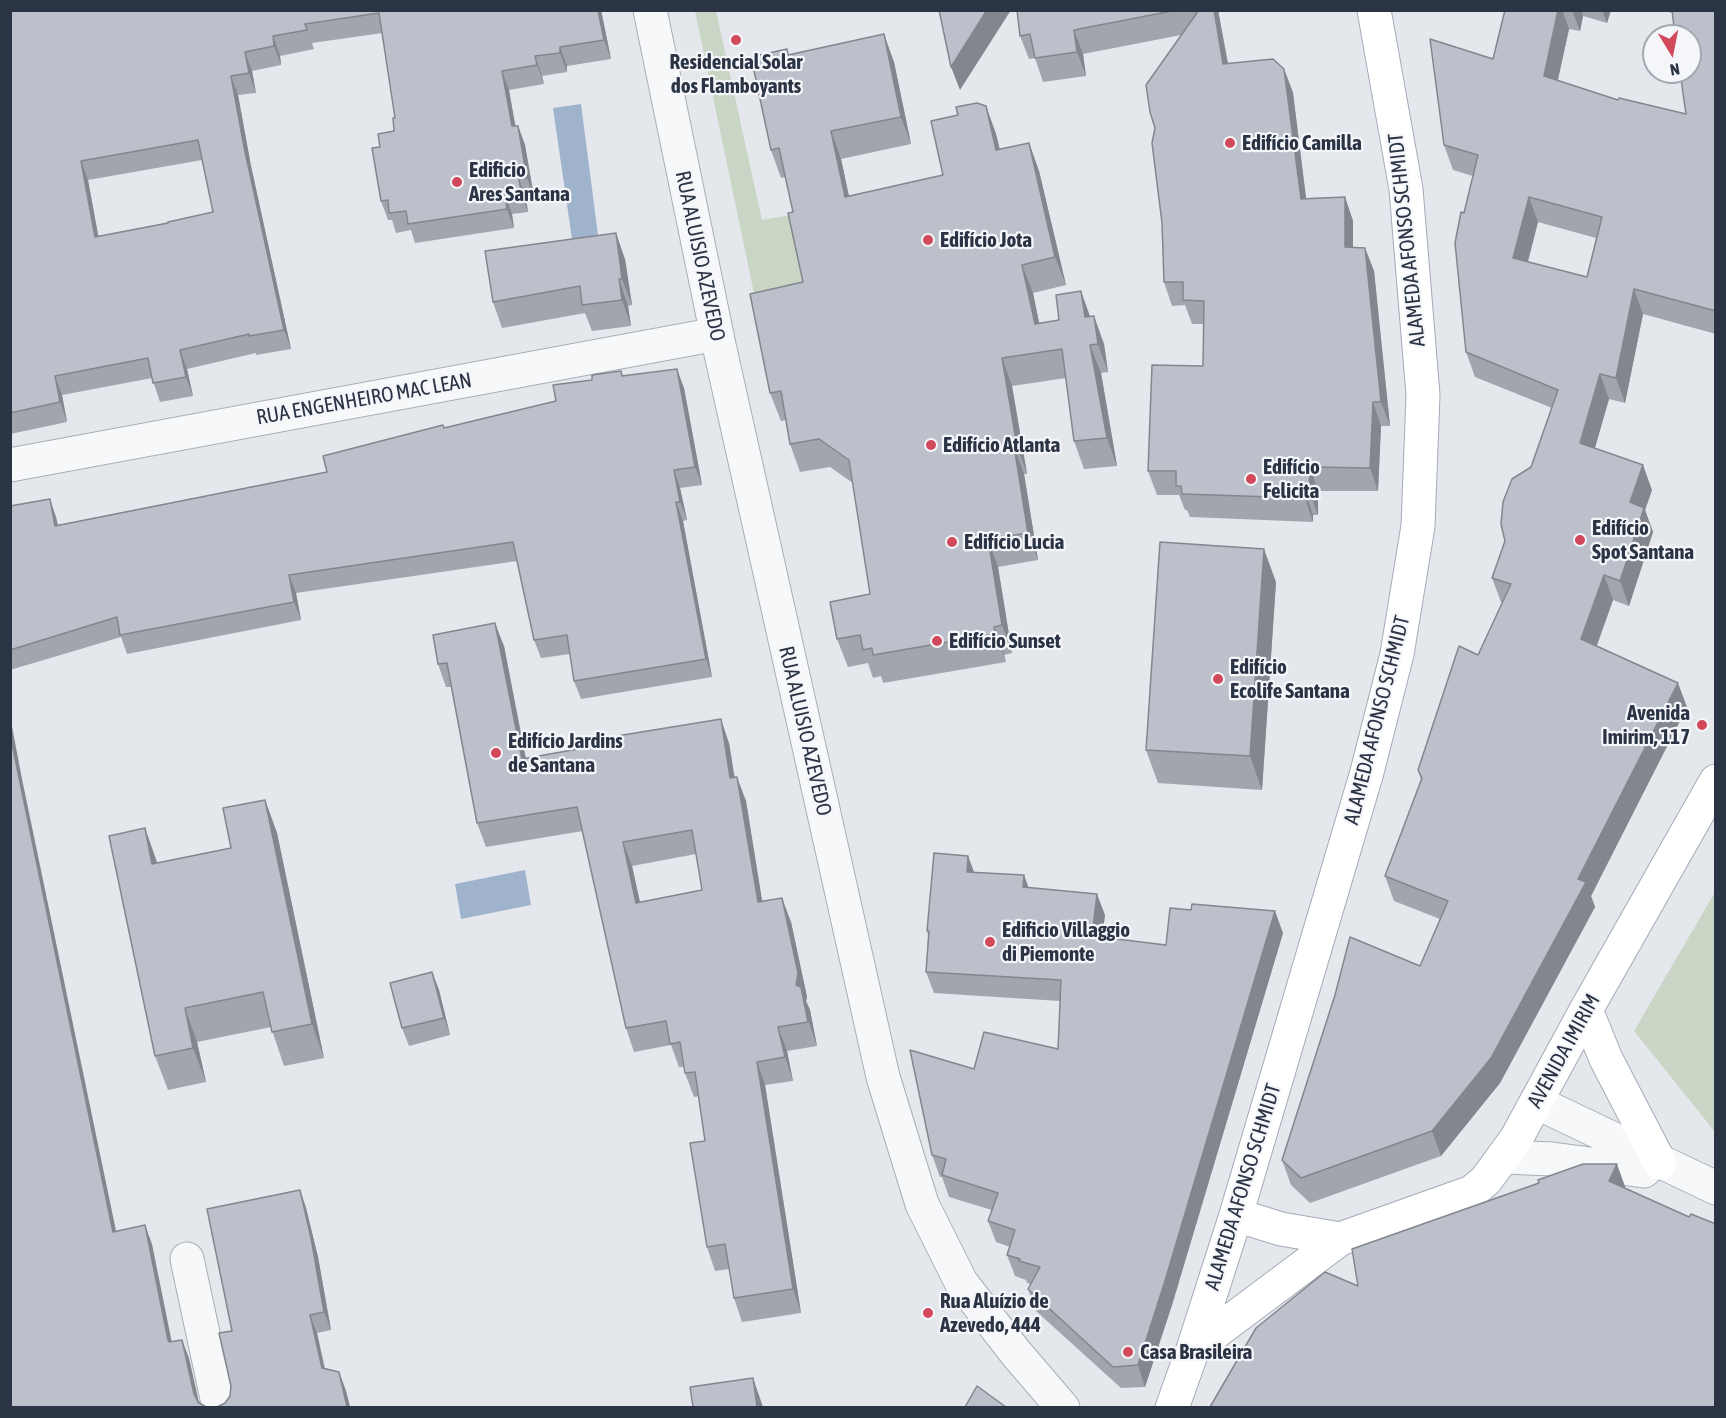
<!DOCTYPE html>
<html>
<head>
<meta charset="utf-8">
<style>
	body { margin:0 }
	#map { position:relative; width:1726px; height:1418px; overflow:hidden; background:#e4e7ec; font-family:"Asap Condensed",sans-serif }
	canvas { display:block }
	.frame { position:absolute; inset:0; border:12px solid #2b3445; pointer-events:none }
	.north { position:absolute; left:1642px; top:24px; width:60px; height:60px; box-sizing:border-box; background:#f4f6f9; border:2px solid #a4a8b1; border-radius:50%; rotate:170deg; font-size:16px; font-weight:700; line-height:24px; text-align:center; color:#2b3445 }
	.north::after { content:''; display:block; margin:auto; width:21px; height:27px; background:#d1495b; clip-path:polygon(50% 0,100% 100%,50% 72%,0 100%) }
</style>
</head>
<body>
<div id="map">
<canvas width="1726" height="1418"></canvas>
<div class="frame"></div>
<div class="north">N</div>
</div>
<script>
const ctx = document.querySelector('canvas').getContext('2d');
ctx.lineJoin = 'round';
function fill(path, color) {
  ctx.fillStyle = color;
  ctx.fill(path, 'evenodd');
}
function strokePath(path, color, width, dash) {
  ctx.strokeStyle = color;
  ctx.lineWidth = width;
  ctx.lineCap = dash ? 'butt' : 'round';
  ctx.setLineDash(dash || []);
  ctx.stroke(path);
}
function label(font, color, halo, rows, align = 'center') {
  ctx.font = font + ' "Asap Condensed",sans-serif';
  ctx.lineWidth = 4.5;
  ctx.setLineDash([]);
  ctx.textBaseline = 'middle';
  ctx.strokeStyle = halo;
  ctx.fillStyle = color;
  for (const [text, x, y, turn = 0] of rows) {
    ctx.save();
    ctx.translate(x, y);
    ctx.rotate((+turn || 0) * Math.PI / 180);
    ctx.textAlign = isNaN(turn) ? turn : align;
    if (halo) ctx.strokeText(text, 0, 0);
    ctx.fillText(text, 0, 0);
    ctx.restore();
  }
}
fill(new Path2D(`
	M 695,11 L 716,11 L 762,220 L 791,215 L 809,311 L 760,322 Z
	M 1715,892 L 1715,1132 L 1634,1031 Z`), '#c9d6c5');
fill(new Path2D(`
	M 581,104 L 598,235 L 572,239 L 553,108 Z
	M 525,870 L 531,905 L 461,919 L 455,884 Z`), '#9fb4cc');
const minor = new Path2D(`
	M 650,10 L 719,345 L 883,1077 L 922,1204 L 961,1282 L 1015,1352 L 1063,1408
	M 10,465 L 717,334
	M 1536,1102 L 1716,1188
	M 1504,1157 L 1552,1159 L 1644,1171
	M 187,1259 L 219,1408`);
const major = new Path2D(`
	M 1586,1010 L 1606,1059 L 1660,1163
	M 1236,1215 L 1281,1229 L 1340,1239
	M 1193,1349 L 1340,1239 L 1472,1192 L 1486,1180 L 1516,1139 L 1586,1010 L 1716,781
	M 1172,1408 L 1193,1349 L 1236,1215 L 1367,772 L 1397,654 L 1418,526 L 1423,395 L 1406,189 L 1374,10`);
strokePath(minor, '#a9aeb7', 35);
strokePath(major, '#a3abb8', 35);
strokePath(minor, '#f7f8fa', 33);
strokePath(major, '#fff', 33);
fill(new Path2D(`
	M 10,10 L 601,10 L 611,59 L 567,66 L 567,72 L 542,76 L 544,84 L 509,90 L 515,126 L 518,126 L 525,145 L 534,197 L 526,199 L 528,212 L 512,214 L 514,228 L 415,243 L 411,230 L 396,233 L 392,220 L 388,220 L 381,201 L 380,147 L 394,131 L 395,118 L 382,33 L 312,43 L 314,49 L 280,56 L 281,65 L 252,71 L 256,93 L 238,95 L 251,166 L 291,349 L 256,355 L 256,353 L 187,369 L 193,396 L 160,402 L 152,378 L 62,395 L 67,422 L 10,434 ZM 202,160 L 213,212 L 168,223 L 98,236 L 88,180 Z
	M 1017,10 L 1218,10 L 1228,63 L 1284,69 L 1293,93 L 1306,198 L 1345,197 L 1353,221 L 1353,248 L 1365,248 L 1374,271 L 1390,426 L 1381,426 L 1378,491 L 1318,491 L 1318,515 L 1313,515 L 1313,522 L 1190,517 L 1187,510 L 1185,510 L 1179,495 L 1157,495 L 1148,471 L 1203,366 L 1203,324 L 1192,324 L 1185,305 L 1172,306 L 1164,282 L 1181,35 L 1083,54 L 1086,76 L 1043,82 L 1035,58 L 1029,59 L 1020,36 Z
	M 1505,10 L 1611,10 L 1607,23 L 1583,16 L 1580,31 L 1569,29 L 1558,80 L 1618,100 L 1686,114 L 1672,13 L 1662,10 L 1716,10 L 1716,334 L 1643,314 L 1625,403 L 1609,399 L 1595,448 L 1652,490 L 1645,510 L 1653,532 L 1629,606 L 1613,600 L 1597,646 L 1687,707 L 1591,896 L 1595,907 L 1500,1083 L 1441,1156 L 1310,1203 L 1291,1185 L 1282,1160 L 1420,966 L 1440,919 L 1394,901 L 1385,876 L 1421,780 L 1418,770 L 1478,655 L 1502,603 L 1501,602 L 1492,578 L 1552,408 L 1475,377 L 1466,352 L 1464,213 L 1473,176 L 1453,170 L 1444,145 L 1493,59 ZM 1538,222 L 1596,238 L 1587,277 L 1528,262 Z
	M 787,49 L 789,55 L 894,62 L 911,144 L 841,159 L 849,196 L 943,175 L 958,115 L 986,106 L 996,134 L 1000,149 L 1029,143 L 1039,171 L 1066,285 L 1033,293 L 1039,323 L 1090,316 L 1104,344 L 1108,372 L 1101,373 L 1117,466 L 1084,469 L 1074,441 L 1066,378 L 1012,386 L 1027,474 L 1024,474 L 1038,560 L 998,567 L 1012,653 L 1004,655 L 1006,662 L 883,683 L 881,676 L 873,678 L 868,663 L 848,667 L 837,639 L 870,594 L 853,483 L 830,467 L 800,472 L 790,444 L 786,420 L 781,421 L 770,393 L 803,282 L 793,212 L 786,177 L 781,178 L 771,150 Z
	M 625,259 L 632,305 L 628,306 L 631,326 L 592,331 L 585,313 L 502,328 L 493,302 Z
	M 621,371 L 623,376 L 684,388 L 702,485 L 680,488 L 687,520 L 683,521 L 712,677 L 581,699 L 574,681 L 570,654 L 541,658 L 534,640 L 517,561 L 296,593 L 301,620 L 127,654 L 121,637 L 10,670 L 10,506 L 56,517 L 58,525 L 327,472 L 444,428 L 556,401 L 592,380 Z
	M 1276,582 L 1262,790 L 1158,783 L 1146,750 Z
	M 504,646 L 526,758 L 729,743 L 735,778 L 746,801 L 762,901 L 791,922 L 807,997 L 806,1001 L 810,1010 L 817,1046 L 787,1051 L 793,1081 L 765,1085 L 801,1313 L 742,1322 L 734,1298 L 729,1269 L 715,1271 L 707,1247 L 705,1141 L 699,1096 L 694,1097 L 685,1073 L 684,1067 L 679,1067 L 671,1045 L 634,1052 L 626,1028 L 583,831 L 486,847 L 477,823 L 451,687 L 446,687 L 438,664 ZM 696,854 L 702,890 L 640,902 L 632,866 Z
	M 265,800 L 277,833 L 324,1058 L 284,1066 L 271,1027 L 197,1042 L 206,1082 L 168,1090 L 155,1056 L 157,863 L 231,848 Z
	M 974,873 L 1028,888 L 1105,915 L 1102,938 L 1166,945 L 1283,933 L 1172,1305 L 1145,1387 L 1121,1388 L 1036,1311 L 1028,1289 L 1031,1284 L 1027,1283 L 1026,1280 L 1015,1276 L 1007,1255 L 1010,1247 L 996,1242 L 988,1221 L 992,1210 L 949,1197 L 942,1177 L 940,1177 L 932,1155 L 974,1069 L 1058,1049 L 1060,1001 L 934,993 L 926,972 L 928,936 L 927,931 Z
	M 432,972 L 439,990 L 450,1035 L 409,1046 L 402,1028 Z
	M 300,1190 L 306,1208 L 318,1257 L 331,1330 L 317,1333 L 325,1368 L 339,1372 L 346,1391 L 350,1407 L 217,1407 L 225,1403 L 230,1396 L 232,1331 Z`), '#a1a5ae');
fill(new Path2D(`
	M 598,10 L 601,10 L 611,59 L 604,40 Z
	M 987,10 L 1011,10 L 960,90 L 951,67 Z
	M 1214,10 L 1218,10 L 1232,87 L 1223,64 Z
	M 1558,10 L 1562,10 L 1569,29 L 1553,101 L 1544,76 Z
	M 1572,10 L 1581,10 L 1583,16 L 1580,31 Z
	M 1602,10 L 1611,10 L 1607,23 Z
	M 1074,30 L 1083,54 L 1086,76 L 1077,52 Z
	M 884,34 L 894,62 L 911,144 L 901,117 Z
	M 273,36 L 280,56 L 281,65 L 274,46 Z
	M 560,47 L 567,66 L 567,72 L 560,53 Z
	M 245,52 L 252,71 L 256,93 L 249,73 Z
	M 535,56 L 542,76 L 544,84 L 537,65 Z
	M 1284,69 L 1293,93 L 1309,222 L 1301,199 Z
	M 502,71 L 509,90 L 519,146 L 512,126 Z
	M 231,76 L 238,95 L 251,166 L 291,349 L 284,330 L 244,147 Z
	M 986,106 L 996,134 L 1006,178 L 996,150 Z
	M 518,126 L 525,145 L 534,197 L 527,178 Z
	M 831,131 L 841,159 L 855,225 L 845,197 Z
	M 1029,143 L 1039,171 L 1066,285 L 1055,257 Z
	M 81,161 L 88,180 L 102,256 L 95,237 Z
	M 519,179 L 526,199 L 528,212 L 521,192 Z
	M 505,195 L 512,214 L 514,228 L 507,209 Z
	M 1345,197 L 1353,221 L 1353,271 L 1345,247 Z
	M 1529,197 L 1538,222 L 1522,283 L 1513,258 Z
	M 616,233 L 625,259 L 632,305 L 622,279 Z
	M 1365,248 L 1374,271 L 1390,426 L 1381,402 Z
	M 1022,265 L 1033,293 L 1045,352 L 1035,324 Z
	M 619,279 L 628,306 L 631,326 L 622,300 Z
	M 1634,289 L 1643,314 L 1625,403 L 1616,378 Z
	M 1081,291 L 1091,319 L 1096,345 L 1085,317 Z
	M 1094,316 L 1104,344 L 1108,372 L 1098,344 Z
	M 1090,345 L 1101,373 L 1117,466 L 1107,438 Z
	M 180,350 L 187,369 L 193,396 L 186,377 Z
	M 1002,358 L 1012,386 L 1027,474 L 1017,446 Z
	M 677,369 L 684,388 L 702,485 L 695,467 Z
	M 1600,374 L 1609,399 L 1589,468 L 1580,443 Z
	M 55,376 L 62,395 L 67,422 L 60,402 Z
	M 1373,402 L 1381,426 L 1378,491 L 1370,468 Z
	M 1014,446 L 1024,474 L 1038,560 L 1028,533 Z
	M 1643,465 L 1652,490 L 1645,510 L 1653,532 L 1629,606 L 1620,581 L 1630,502 Z
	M 1310,467 L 1318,491 L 1318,515 L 1309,491 Z
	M 674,470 L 680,488 L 687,520 L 680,502 Z
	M 1305,491 L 1313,515 L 1313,522 L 1305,498 Z
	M 50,499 L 56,517 L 61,544 L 55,526 Z
	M 676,502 L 683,521 L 712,677 L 706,659 Z
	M 988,539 L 998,567 L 1012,653 L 1002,625 Z
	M 1264,549 L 1276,582 L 1262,790 L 1250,756 Z
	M 289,575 L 296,593 L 301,620 L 294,602 Z
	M 1604,575 L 1613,600 L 1590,663 L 1581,639 Z
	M 495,623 L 504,646 L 530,782 L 522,759 Z
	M 994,627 L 1004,655 L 1006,662 L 995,634 Z
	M 1678,683 L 1687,707 L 1591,896 L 1595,907 L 1500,1083 L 1441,1156 L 1432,1131 L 1578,879 Z
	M 10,716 L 22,779 L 120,1250 L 113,1232 L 15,761 L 10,734 Z
	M 721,719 L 729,743 L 738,802 L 730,778 Z
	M 737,777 L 746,801 L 766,925 L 758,902 Z
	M 265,800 L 277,833 L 324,1058 L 312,1024 Z
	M 145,828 L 157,862 L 165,898 L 152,864 Z
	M 623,842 L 632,866 L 645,926 L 636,903 Z
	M 968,856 L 976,877 L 967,872 Z
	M 1024,875 L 1032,897 L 1023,887 Z
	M 1097,894 L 1105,915 L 1099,958 L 1092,936 Z
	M 782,898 L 791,922 L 807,997 L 806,1001 L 810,1010 L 817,1046 L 796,985 Z
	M 1275,911 L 1283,933 L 1172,1305 L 1145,1387 L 1138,1365 Z
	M 432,972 L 439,990 L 450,1035 L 444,1018 Z
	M 185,1008 L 197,1042 L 206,1082 L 193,1048 Z
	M 778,1027 L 787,1051 L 793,1081 L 785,1057 Z
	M 757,1062 L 765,1085 L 801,1313 L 793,1289 Z
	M 1617,1164 L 1627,1192 L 1609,1181 Z
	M 300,1190 L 306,1208 L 318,1257 L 331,1330 L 324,1312 Z
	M 145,1225 L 152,1244 L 175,1358 L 168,1340 Z
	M 310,1315 L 317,1333 L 328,1386 L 322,1368 Z
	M 182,1340 L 189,1358 L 200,1407 L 194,1394 Z
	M 339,1372 L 346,1391 L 350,1407 L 347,1407 Z
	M 753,1378 L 762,1404 L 763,1407 L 757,1407 Z`), '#83868d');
const building = new Path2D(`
	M 10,10 L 598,10 L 604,40 L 560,47 L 560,53 L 535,56 L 537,65 L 502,71 L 512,126 L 518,126 L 527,178 L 519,179 L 521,192 L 505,195 L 507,209 L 408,224 L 406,211 L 389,213 L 388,200 L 381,201 L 372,148 L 380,147 L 378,134 L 394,131 L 393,118 L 395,118 L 379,13 L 305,24 L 307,30 L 273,36 L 274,46 L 245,52 L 249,73 L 231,76 L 244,147 L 284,330 L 249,336 L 249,334 L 180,350 L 186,377 L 153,383 L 148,358 L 55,376 L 60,402 L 10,413 ZM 198,140 L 213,212 L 168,222 L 168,223 L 95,237 L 81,161 Z
	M 939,10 L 987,10 L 951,67 Z
	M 1017,10 L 1177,10 L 1074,30 L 1077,52 L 1035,58 L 1030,34 L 1020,36 Z
	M 1199,10 L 1214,10 L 1223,64 L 1273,59 L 1284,69 L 1301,199 L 1345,197 L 1345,247 L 1365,248 L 1381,402 L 1373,402 L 1370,468 L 1310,467 L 1309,491 L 1305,491 L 1305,498 L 1182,494 L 1181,486 L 1176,486 L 1176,471 L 1148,471 L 1152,365 L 1203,366 L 1204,301 L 1183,300 L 1183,282 L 1164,282 L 1162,223 L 1152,143 L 1155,128 L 1150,112 L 1146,85 Z
	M 1505,10 L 1558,10 L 1544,76 L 1618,100 L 1619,98 L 1686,114 L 1680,72 L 1690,72 L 1690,36 L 1675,36 L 1672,10 L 1716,10 L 1716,311 L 1634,289 L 1616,378 L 1600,374 L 1580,443 L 1643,465 L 1630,502 L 1644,508 L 1620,581 L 1604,575 L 1581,639 L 1678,683 L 1578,879 L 1586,882 L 1491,1058 L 1432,1131 L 1301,1178 L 1282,1160 L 1335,995 L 1350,937 L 1420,966 L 1448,901 L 1385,876 L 1422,778 L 1418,770 L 1459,646 L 1478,655 L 1511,584 L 1492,578 L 1505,541 L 1501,524 L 1503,502 L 1512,479 L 1531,467 L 1558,390 L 1466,352 L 1455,243 L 1461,212 L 1464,213 L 1478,155 L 1444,145 L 1430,39 L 1493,59 ZM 1529,197 L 1602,217 L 1587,277 L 1513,258 Z
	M 884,34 L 901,117 L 831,131 L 845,197 L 943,175 L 931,121 L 958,115 L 956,107 L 977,103 L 986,106 L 996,150 L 1029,143 L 1055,257 L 1022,265 L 1035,324 L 1059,320 L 1056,295 L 1081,291 L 1085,317 L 1094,316 L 1098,344 L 1090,345 L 1107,438 L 1074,441 L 1062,349 L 1002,358 L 1017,446 L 1014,446 L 1028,533 L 988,539 L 1002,625 L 994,627 L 995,634 L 873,655 L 872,648 L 863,650 L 860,635 L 837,639 L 830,602 L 870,594 L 849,460 L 819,439 L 790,444 L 781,391 L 770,393 L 750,294 L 803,282 L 788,213 L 793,212 L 779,148 L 771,150 L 751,57 L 787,49 L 788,55 Z
	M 616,233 L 622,279 L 619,279 L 622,300 L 582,305 L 580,286 L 493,302 L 485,251 Z
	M 677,369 L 695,467 L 674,470 L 680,502 L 676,502 L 706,659 L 574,681 L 567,635 L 534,640 L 513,542 L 289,575 L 294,602 L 120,635 L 117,617 L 10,650 L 10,506 L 50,499 L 55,526 L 327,472 L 323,456 L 443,425 L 444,428 L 556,401 L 553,385 L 592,380 L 592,375 L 621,371 L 622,376 Z
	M 1160,542 L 1264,549 L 1250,756 L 1146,750 Z
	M 495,623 L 522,759 L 617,742 L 617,736 L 721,719 L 730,778 L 737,777 L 758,902 L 782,898 L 798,973 L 796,985 L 801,987 L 808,1022 L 778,1027 L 785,1057 L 757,1062 L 793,1289 L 734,1298 L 725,1244 L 707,1247 L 690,1143 L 705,1141 L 695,1072 L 685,1073 L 680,1042 L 670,1044 L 666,1021 L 626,1028 L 577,807 L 477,823 L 447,663 L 438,664 L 433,635 ZM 692,830 L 702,890 L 636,903 L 623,842 Z
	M 10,734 L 113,1232 L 145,1225 L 168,1340 L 169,1342 L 182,1340 L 194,1394 L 198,1402 L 206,1407 L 212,1407 L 10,1407 Z
	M 265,800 L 312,1024 L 272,1032 L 263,992 L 185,1008 L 193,1048 L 155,1056 L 109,836 L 145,828 L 152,864 L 231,848 L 223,808 Z
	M 934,853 L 968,856 L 967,872 L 1024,875 L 1023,887 L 1097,894 L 1092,936 L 1166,945 L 1170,908 L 1191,910 L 1192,904 L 1275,911 L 1164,1284 L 1138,1365 L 1113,1367 L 1028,1289 L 1040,1267 L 1019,1261 L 1020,1259 L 1007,1255 L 1015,1230 L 988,1221 L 998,1193 L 942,1175 L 946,1159 L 932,1155 L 910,1050 L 974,1069 L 984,1032 L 1058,1049 L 1061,980 L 926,972 L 929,931 L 927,931 Z
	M 432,972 L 444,1018 L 402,1028 L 390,983 Z
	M 1583,1164 L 1617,1164 L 1609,1181 L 1689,1217 L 1691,1214 L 1716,1224 L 1716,1407 L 1210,1407 L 1256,1328 L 1325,1272 L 1358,1286 L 1352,1249 L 1539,1183 L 1538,1180 Z
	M 300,1190 L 311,1238 L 324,1312 L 310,1315 L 322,1368 L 339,1372 L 347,1407 L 217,1407 L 225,1403 L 230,1396 L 231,1386 L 219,1333 L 232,1331 L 207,1209 Z
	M 753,1378 L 757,1407 L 693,1407 L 690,1387 Z
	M 977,1386 L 1006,1407 L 965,1407 Z`);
fill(building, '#bbc0ca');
strokePath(building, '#83868d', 1.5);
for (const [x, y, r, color] of [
	[736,40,6,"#d1495b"],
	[1230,143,6,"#d1495b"],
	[457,182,6,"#d1495b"],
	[928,240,6,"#d1495b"],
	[931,445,6,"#d1495b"],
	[1251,479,6,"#d1495b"],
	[1580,540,6,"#d1495b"],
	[952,542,6,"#d1495b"],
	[937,641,6,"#d1495b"],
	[1218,679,6,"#d1495b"],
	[1702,725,6,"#d1495b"],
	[496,753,6,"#d1495b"],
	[990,942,6,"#d1495b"],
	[928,1313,6,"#d1495b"],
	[1128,1352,6,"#d1495b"]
]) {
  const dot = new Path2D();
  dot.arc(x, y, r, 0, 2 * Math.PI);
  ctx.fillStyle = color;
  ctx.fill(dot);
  strokePath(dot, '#f4f6f9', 2);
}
label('bold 21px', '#2b3445', '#f4f6f9', [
	["Residencial Solar",736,62,"center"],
	["dos Flamboyants",736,86,"center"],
	["Edifício Camilla",1242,143],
	["Edificio",469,170],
	["Ares Santana",469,194],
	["Edifício Jota",940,240],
	["Edifício Atlanta",943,445],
	["Edifício",1263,467],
	["Felicita",1263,491],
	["Edifício",1592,528],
	["Spot Santana",1592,552],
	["Edifício Lucia",964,542],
	["Edifício Sunset",949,641],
	["Edifício",1230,667],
	["Ecolife Santana",1230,691],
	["Avenida",1690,713,"right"],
	["Imirim, 117",1690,737,"right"],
	["Edifício Jardins",508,741],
	["de Santana",508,765],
	["Edificio Villaggio",1002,930],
	["di Piemonte",1002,954],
	["Rua Aluízio de",940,1301],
	["Azevedo, 444",940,1325],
	["Casa Brasileira",1140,1352]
], 'left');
label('21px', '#2b3445', '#f4f6f9', [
	["ALAMEDA AFONSO SCHMIDT",1407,240,-96],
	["RUA ALUISIO AZEVEDO",700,256,78],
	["RUA ENGENHEIRO MAC LEAN",364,399,-10],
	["ALAMEDA AFONSO SCHMIDT",1377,720,-76],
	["RUA ALUISIO AZEVEDO",805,731,77],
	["AVENIDA IMIRIM",1564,1051,-61],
	["ALAMEDA AFONSO SCHMIDT",1243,1187,-73]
]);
</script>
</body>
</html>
